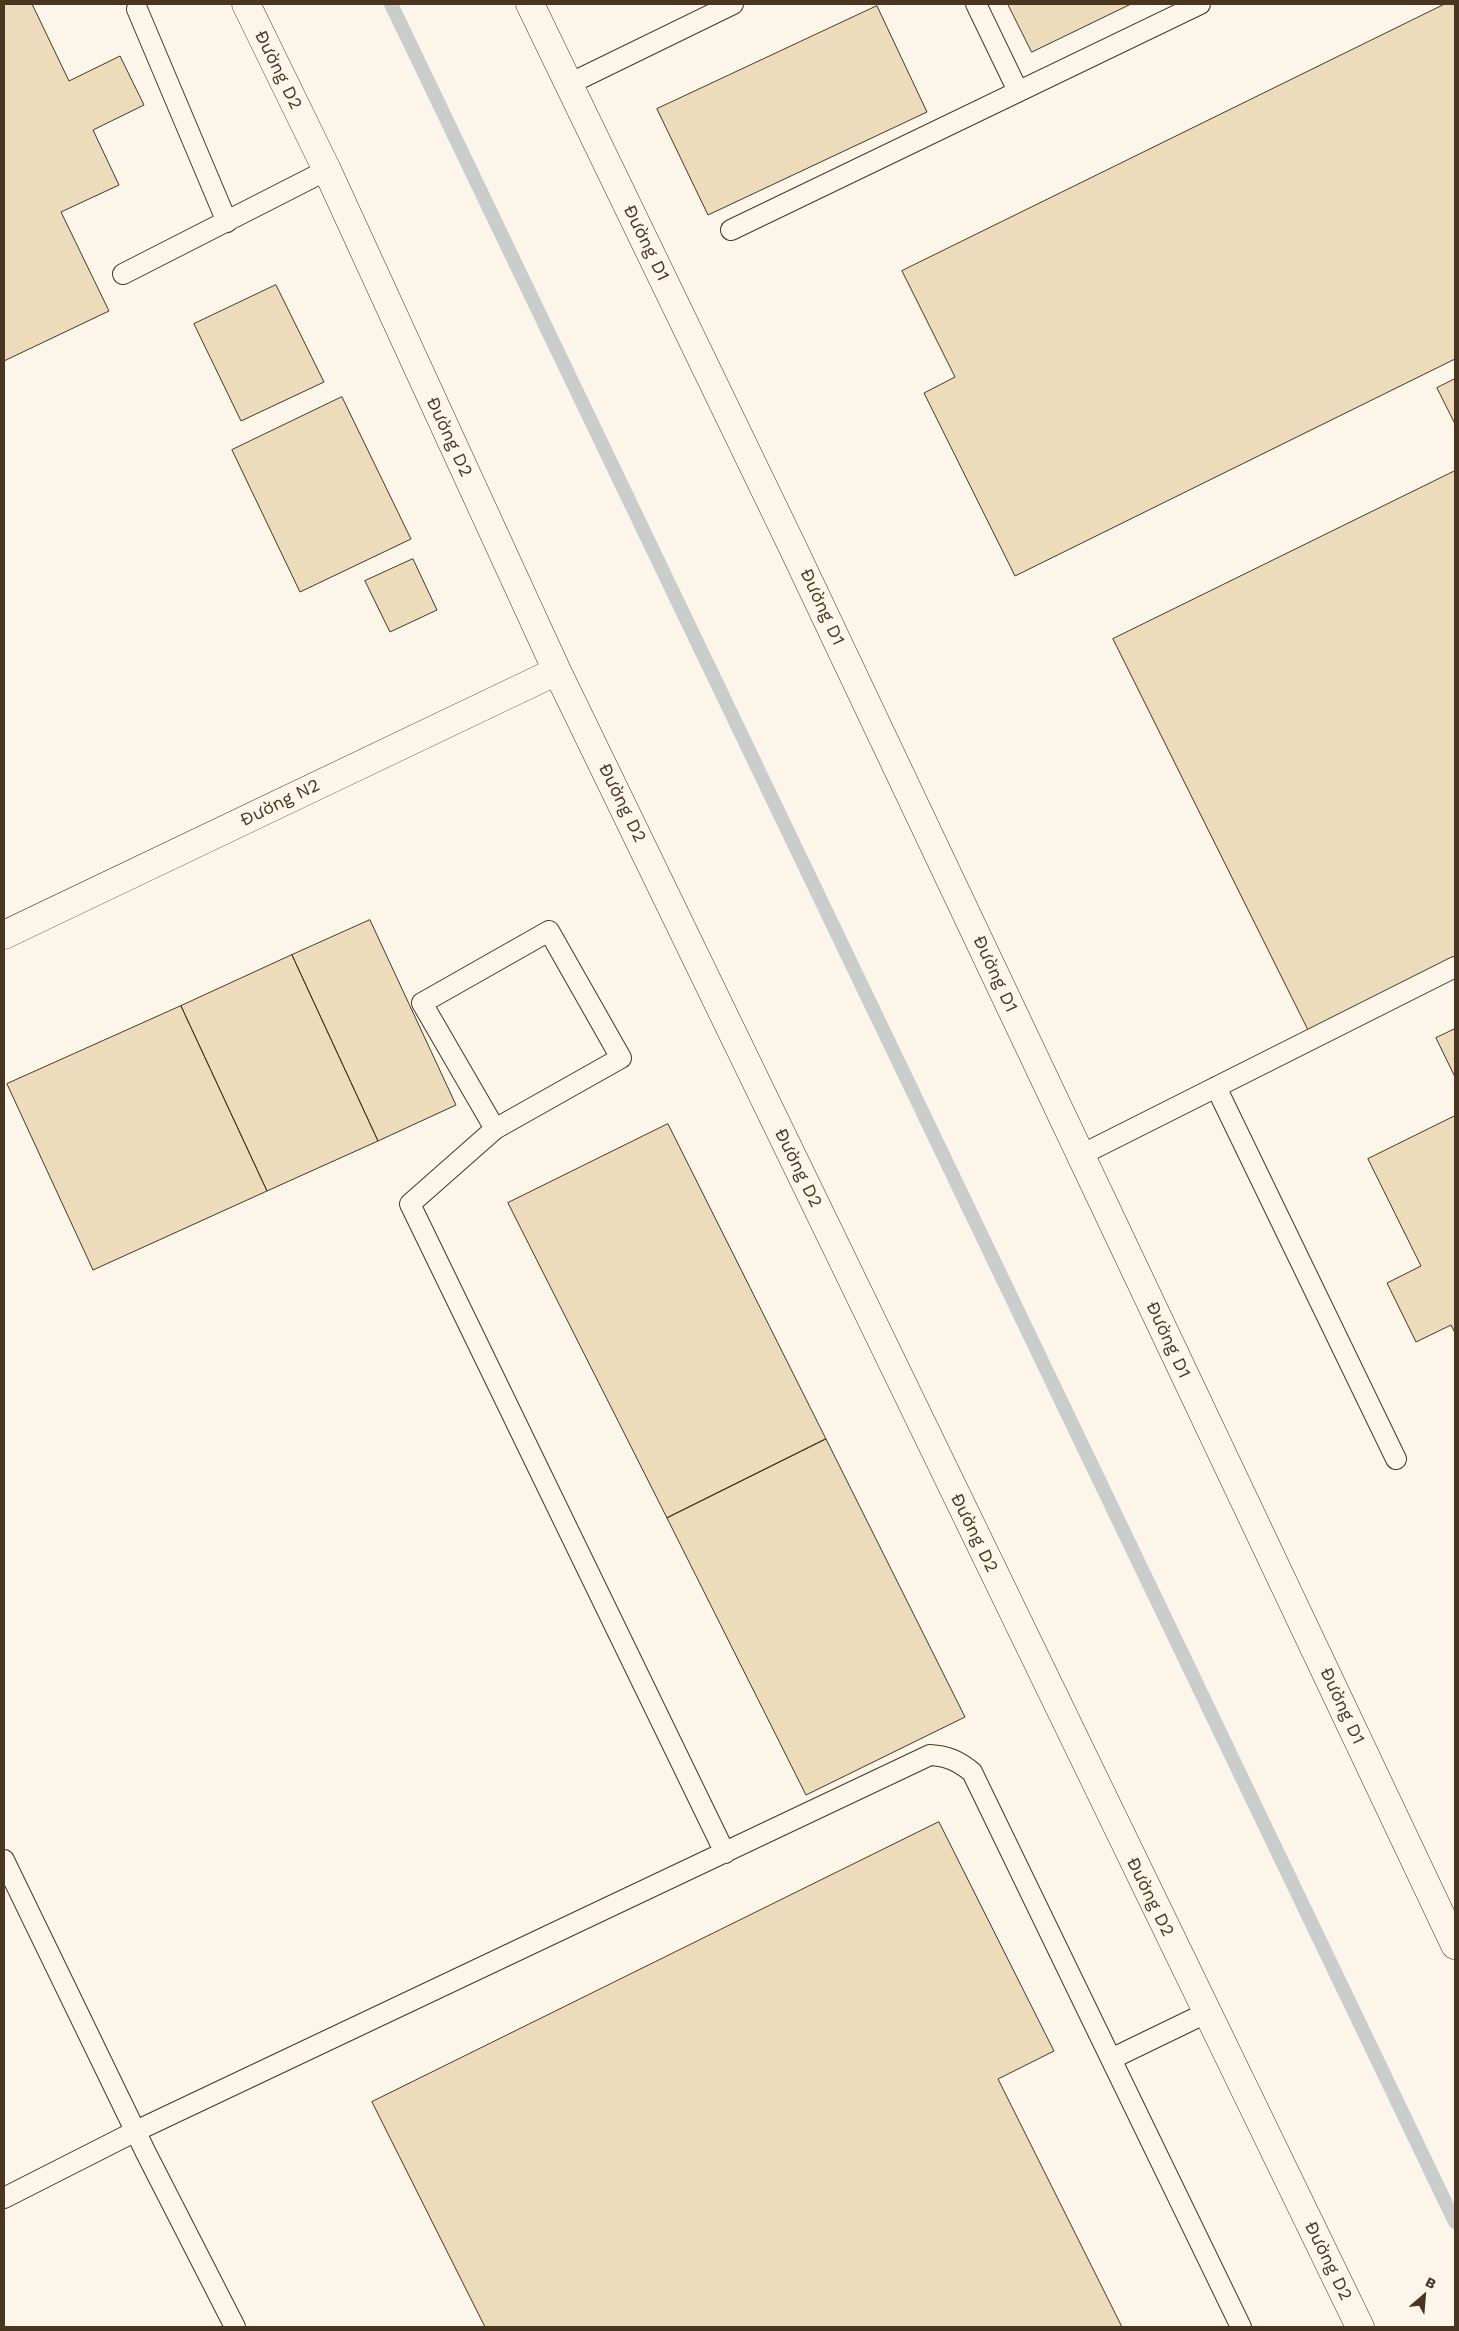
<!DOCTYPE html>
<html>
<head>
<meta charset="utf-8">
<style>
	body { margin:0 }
	#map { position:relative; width:1459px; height:2331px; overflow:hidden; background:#fbf6e9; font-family:"Work Sans",sans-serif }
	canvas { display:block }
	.frame { position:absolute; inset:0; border:5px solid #4a3520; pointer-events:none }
	.north { position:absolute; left:1399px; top:2271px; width:50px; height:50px; -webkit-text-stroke:4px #fbf6e9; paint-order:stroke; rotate:27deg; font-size:14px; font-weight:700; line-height:20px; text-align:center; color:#4a3520 }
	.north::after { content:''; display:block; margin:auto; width:18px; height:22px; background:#4a3520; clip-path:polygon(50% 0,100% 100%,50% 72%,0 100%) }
</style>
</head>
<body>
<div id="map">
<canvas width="1459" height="2331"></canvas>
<div class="frame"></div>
<div class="north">B</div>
</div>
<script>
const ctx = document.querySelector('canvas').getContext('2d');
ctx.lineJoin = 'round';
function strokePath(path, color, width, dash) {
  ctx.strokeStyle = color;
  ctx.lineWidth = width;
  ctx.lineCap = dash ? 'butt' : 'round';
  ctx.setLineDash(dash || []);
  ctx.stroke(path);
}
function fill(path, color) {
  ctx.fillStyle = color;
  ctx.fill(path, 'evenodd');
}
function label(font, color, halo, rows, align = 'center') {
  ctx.font = font + ' "Work Sans",sans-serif';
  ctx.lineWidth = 4;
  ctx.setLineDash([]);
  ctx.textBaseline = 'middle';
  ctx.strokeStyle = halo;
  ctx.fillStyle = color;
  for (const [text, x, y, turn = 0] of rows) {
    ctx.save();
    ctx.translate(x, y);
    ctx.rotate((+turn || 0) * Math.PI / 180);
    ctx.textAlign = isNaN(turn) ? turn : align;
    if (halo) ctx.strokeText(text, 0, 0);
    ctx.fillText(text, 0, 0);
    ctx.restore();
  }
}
strokePath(new Path2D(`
	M 391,4 L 1455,2222`), '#c9cecd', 14);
const building = new Path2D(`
	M 4,4 L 32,4 L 69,81 L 120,56 L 144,105 L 93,130 L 119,185 L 61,212 L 109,311 L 4,361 Z
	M 1008,4 L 1131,4 L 1032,52 Z
	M 1445,4 L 1455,4 L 1455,359 L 1015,576 L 924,393 L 955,377 L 902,271 Z
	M 877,6 L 927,112 L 708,215 L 657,109 Z
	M 276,285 L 324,382 L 241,421 L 194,324 Z
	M 1455,379 L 1455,424 L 1437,388 Z
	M 342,397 L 411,539 L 300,592 L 232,450 Z
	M 1455,471 L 1455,972 L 1314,1042 L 1113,639 Z
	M 413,559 L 437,610 L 390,632 L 365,581 Z
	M 370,920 L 456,1105 L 378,1141 L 292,955 Z
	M 292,955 L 378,1141 L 267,1191 L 181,1006 Z
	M 181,1006 L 267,1191 L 93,1270 L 7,1084 Z
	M 1455,1029 L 1455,1077 L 1436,1038 Z
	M 1455,1116 L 1455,1333 L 1451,1325 L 1416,1342 L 1387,1283 L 1421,1266 L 1368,1159 Z
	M 668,1124 L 826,1439 L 667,1518 L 508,1203 Z
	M 826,1439 L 965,1717 L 806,1795 L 667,1518 Z
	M 939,1822 L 1054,2051 L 998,2079 L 1122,2327 L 485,2327 L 372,2102 Z`);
fill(building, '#ecdcbc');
strokePath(building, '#4a3520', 1);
const service = new Path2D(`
	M 976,4 L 1018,91
	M 137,9 L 227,222
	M 569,84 L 733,4
	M 731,230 L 1200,4
	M 123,274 L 327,170
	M 1216,1087 L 1396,1459
	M 495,1129 L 422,1003 L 549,931 L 621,1058 L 495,1129 L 410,1204 L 725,1853
	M 1081,1155 L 1455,967
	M 4,1860 L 146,2153 L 235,2327
	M 1111,2059 L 1241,2327
	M 4,2198 L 136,2131 L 930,1755 C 948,1756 958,1761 972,1772 L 1111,2059 L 1206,2013`);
const tertiary = new Path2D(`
	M 246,4 L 327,170 L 557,671 L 1360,2327
	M 530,4 L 793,548 L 1455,1945
	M 4,935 L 557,671`);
strokePath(service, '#4a3520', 22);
strokePath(tertiary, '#4a3520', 29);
strokePath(service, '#fbf6e9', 20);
strokePath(tertiary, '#fbf6e9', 28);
label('18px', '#4a3520', '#fbf6e9', [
	["Đường D2",278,70,64],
	["Đường D1",646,243,64],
	["Đường D2",449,437,65],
	["Đường D1",822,607,65],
	["Đường N2",280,803,-26],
	["Đường D2",622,803,64],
	["Đường D1",995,974,65],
	["Đường D2",798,1168,64],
	["Đường D1",1168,1340,65],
	["Đường D2",974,1533,64],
	["Đường D1",1342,1706,65],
	["Đường D2",1150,1897,64],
	["Đường D2",1328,2261,64]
]);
</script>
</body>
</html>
